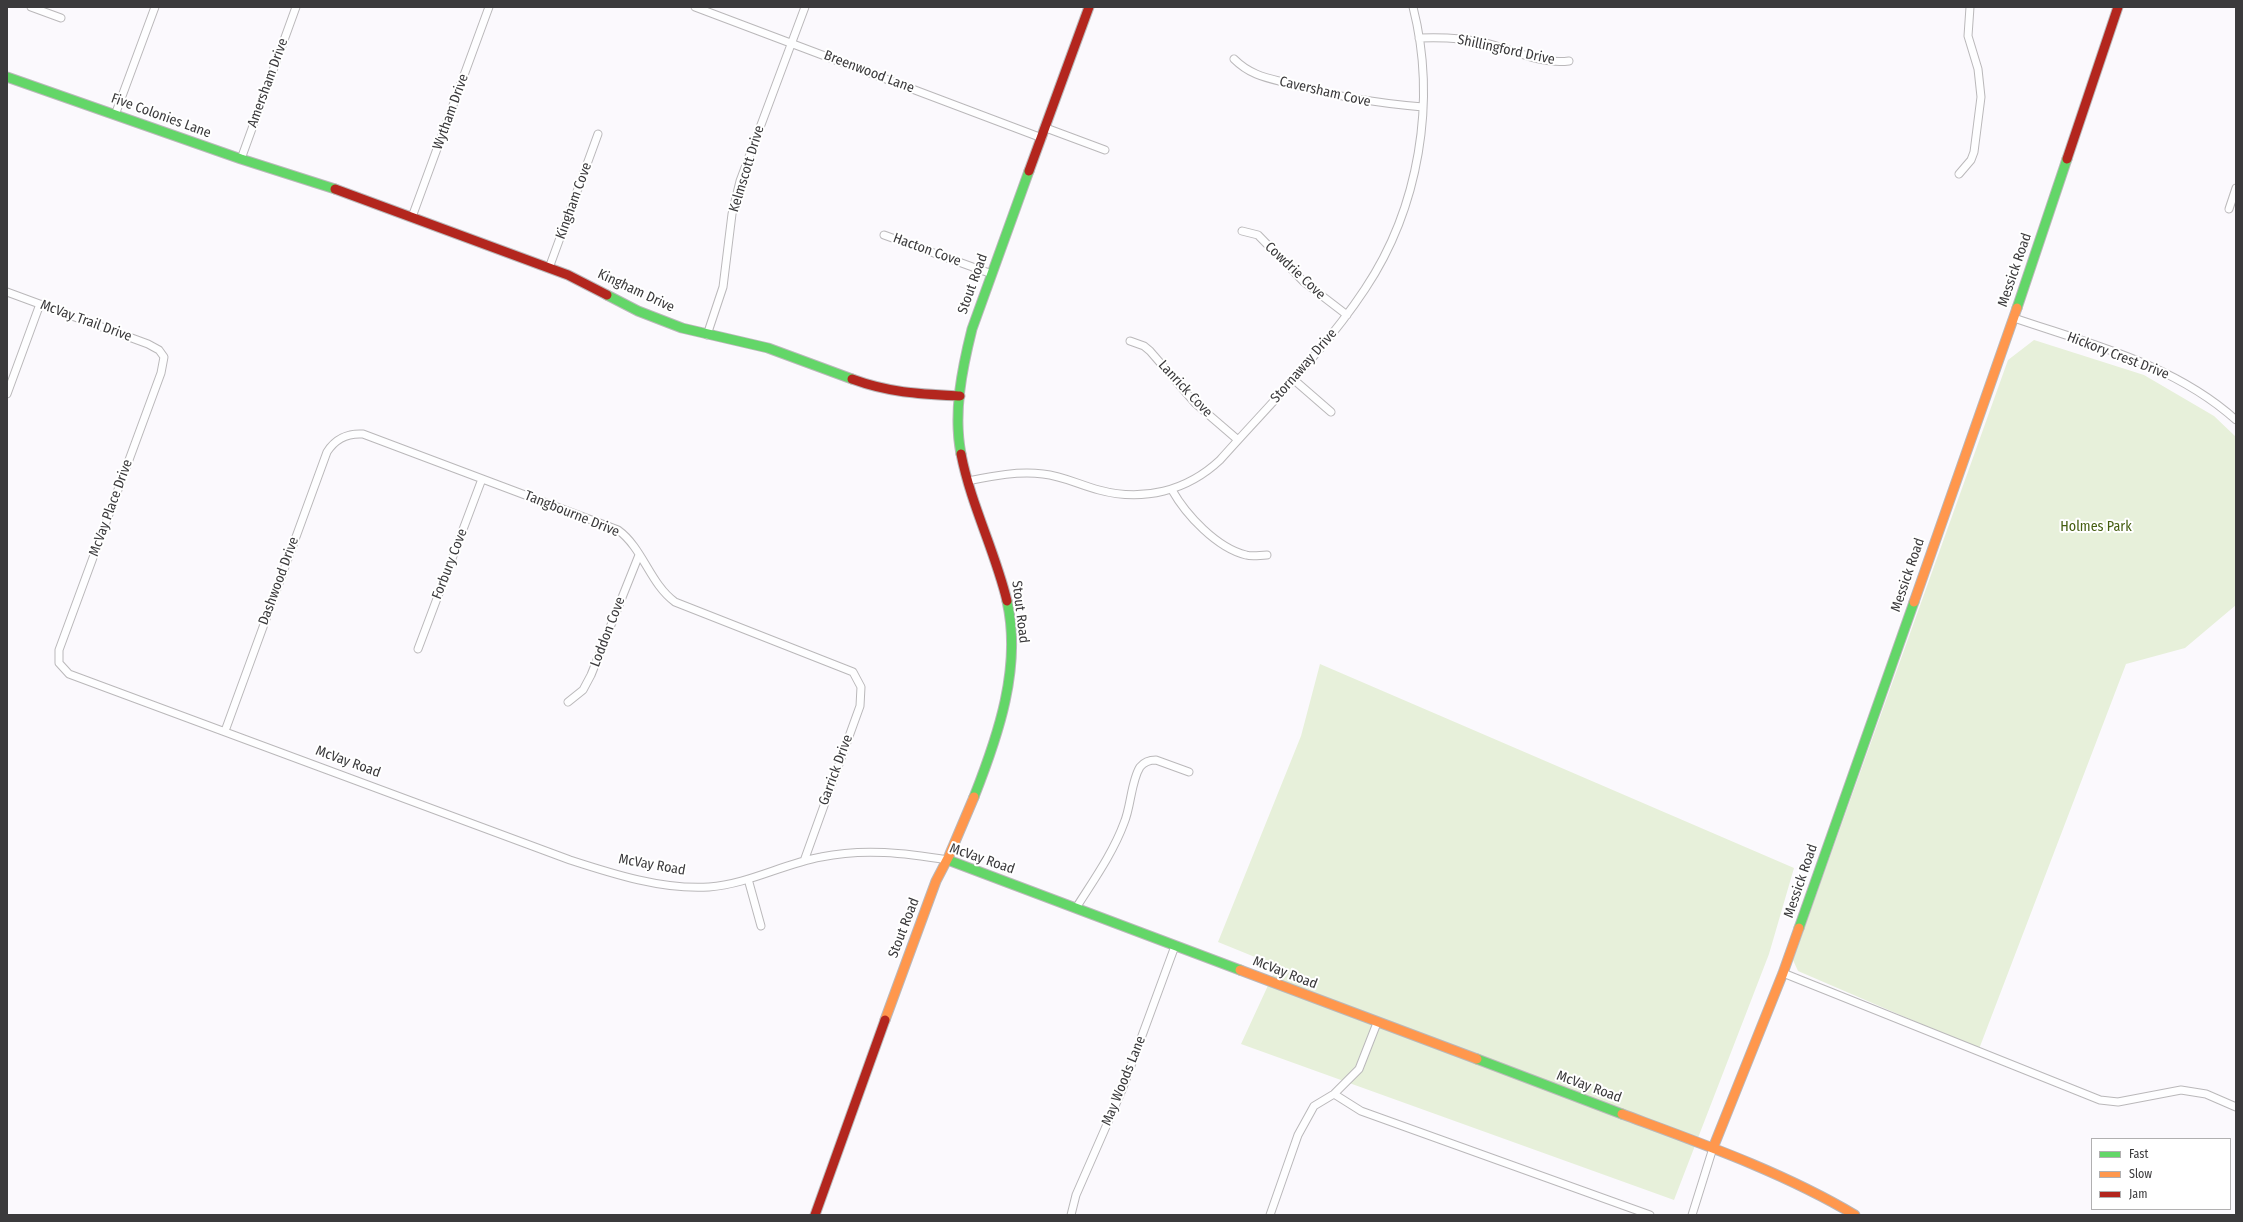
<!DOCTYPE html>
<html>
<head>
<meta charset="utf-8">
<style>
	body { margin:0 }
	#map { position:relative; width:2243px; height:1222px; overflow:hidden; background:#fbf9fd; font-family:"Fira Sans Condensed",sans-serif }
	canvas { display:block }
	.frame { position:absolute; inset:0; border:8px solid #3b3a3c; pointer-events:none }
	.legend { position:absolute; left:2091px; top:1138px; width:140px; height:72px; box-sizing:border-box; background:#fff; border:1px solid #b1b0b1; margin:0; padding:5px 7px; list-style:none; font-size:12px; color:#3b3a3c }
	.legend li { display:flex; align-items:center; gap:8px; height:20px }
	.legend b { width:20px; border:1px solid #b1b0b1 }
</style>
</head>
<body>
<div id="map">
<canvas width="2243" height="1222"></canvas>
<div class="frame"></div>
<ul class="legend">
<li><b style="height:5px;background:#63d668"></b>Fast</li>
<li><b style="height:5px;background:#ff974d"></b>Slow</li>
<li><b style="height:5px;background:#b3261e"></b>Jam</li>
</ul>
</div>
<script>
const ctx = document.querySelector('canvas').getContext('2d');
ctx.lineJoin = 'round';
function fill(path, color) {
  ctx.fillStyle = color;
  ctx.fill(path, 'evenodd');
}
function strokePath(path, color, width, dash) {
  ctx.strokeStyle = color;
  ctx.lineWidth = width;
  ctx.lineCap = dash ? 'butt' : 'round';
  ctx.setLineDash(dash || []);
  ctx.stroke(path);
}
function label(font, color, halo, rows, align = 'center') {
  ctx.font = font + ' "Fira Sans Condensed",sans-serif';
  ctx.lineWidth = 4;
  ctx.setLineDash([]);
  ctx.textBaseline = 'middle';
  ctx.strokeStyle = halo;
  ctx.fillStyle = color;
  for (const [text, x, y, turn = 0] of rows) {
    ctx.save();
    ctx.translate(x, y);
    ctx.rotate((+turn || 0) * Math.PI / 180);
    ctx.textAlign = isNaN(turn) ? turn : align;
    if (halo) ctx.strokeText(text, 0, 0);
    ctx.fillText(text, 0, 0);
    ctx.restore();
  }
}
fill(new Path2D(`
	M 2034,340 L 2144,375 L 2214,416 L 2236,437 L 2236,605 L 2185,648 L 2126,664 L 1979,1049 L 1798,971 L 1793,960 L 2008,360 Z
	M 1320,664 L 1794,868 L 1769,954 L 1674,1200 L 1241,1044 L 1277,966 L 1218,942 L 1301,736 Z`), '#e7f0da');
const street = new Path2D(`
	M 31,7 L 61,18
	M 695,7 L 1042,138
	M 1419,38 C 1441,37 1463,38 1485,43 C 1512,49 1541,65 1569,61
	M 1234,59 C 1251,76 1268,78 1291,84 C 1336,97 1376,103 1423,107
	M 115,115 L 155,7
	M 1046,128 L 1105,150
	M 241,159 L 296,7
	M 1959,174 L 1971,160 L 1974,152 L 1981,97 L 1978,69 L 1968,36 L 1970,7
	M 2229,209 L 2236,188
	M 412,217 L 489,7
	M 1242,231 L 1258,235 L 1304,282 L 1347,315
	M 884,235 L 992,274
	M 549,268 L 598,134
	M 7,292 L 148,344 L 159,350 L 164,357 L 161,373 L 59,650 L 59,663 L 69,674 L 570,860 C 613,874 663,890 709,887 C 748,884 783,864 821,857 C 864,848 905,853 948,860
	M 2014,318 C 2090,344 2174,364 2236,420
	M 707,335 L 723,287 L 732,214 L 740,181 L 805,7
	M 1130,341 L 1144,346 L 1150,351 L 1195,403 L 1238,440
	M 1293,379 L 1331,412
	M 7,394 L 40,304
	M 968,481 C 993,476 1017,471 1043,474 C 1063,476 1080,485 1099,490 C 1143,502 1187,491 1220,460 C 1269,405 1324,351 1365,289 C 1419,208 1437,101 1413,7
	M 1172,490 C 1186,515 1217,548 1246,555 C 1253,557 1260,555 1267,555
	M 418,649 L 482,479
	M 568,702 L 583,690 L 591,675 L 639,555
	M 225,731 L 327,452 C 335,439 348,433 363,434 L 618,530 C 643,548 650,584 675,602 L 853,672 L 861,687 L 860,706 L 804,861
	M 748,879 L 761,926
	M 1076,908 C 1093,881 1113,853 1124,823 C 1131,807 1131,781 1140,767 C 1144,762 1150,760 1156,760 L 1189,772
	M 1783,973 L 2100,1100 L 2118,1102 L 2181,1090 L 2206,1094 L 2236,1107
	M 1334,1094 L 1361,1111 L 1650,1215
	M 1071,1215 L 1076,1195 L 1122,1090 L 1175,946
	M 1270,1215 L 1298,1135 L 1314,1106 L 1334,1094 L 1359,1069 L 1377,1023
	M 1692,1215 L 1713,1148`);
const fast = new Path2D(`
	M 7,77 L 241,159 L 335,189
	M 607,295 L 638,311 L 682,328 L 768,348 L 852,379
	M 2017,308 L 2067,159
	M 961,454 C 953,413 962,369 972,329 L 1029,171
	M 974,797 C 998,736 1022,667 1007,601
	M 948,860 L 1240,970
	M 1799,928 L 1914,602
	M 1477,1059 L 1622,1114`);
const slow = new Path2D(`
	M 1914,602 L 2017,308
	M 1240,970 L 1477,1059
	M 885,1020 L 936,881 L 949,856 L 974,797
	M 1622,1114 C 1700,1143 1783,1172 1855,1215
	M 1713,1148 L 1783,973 L 1799,928`);
const jam = new Path2D(`
	M 2067,159 L 2118,7
	M 1029,171 L 1089,7
	M 335,189 L 568,275 L 607,295
	M 852,379 C 890,393 920,394 960,396
	M 961,454 C 971,505 995,551 1007,601
	M 815,1215 L 885,1020`);
strokePath(street, '#bab8ba', 9);
strokePath(fast, '#bab8ba', 11);
strokePath(slow, '#bab8ba', 11);
strokePath(jam, '#bab8ba', 11);
strokePath(street, '#fefeff', 7);
strokePath(fast, '#63d668', 9);
strokePath(slow, '#ff974d', 9);
strokePath(jam, '#b3261e', 9);
label('14px', '#3b3a3c', '#fff', [
	["Shillingford Drive",1506,50,12],
	["Breenwood Lane",869,72,21],
	["Amersham Drive",268,83,-70],
	["Caversham Cove",1325,92,13],
	["Wytham Drive",451,112,-70],
	["Five Colonies Lane",161,116,20],
	["Kelmscott Drive",747,169,-73],
	["Kingham Cove",574,201,-70],
	["Hacton Cove",927,250,20],
	["Messick Road",2015,270,-71],
	["Cowdrie Cove",1295,271,43],
	["Stout Road",973,284,-70],
	["Kingham Drive",636,291,25],
	["McVay Trail Drive",86,321,20],
	["Hickory Crest Drive",2118,356,21],
	["Stornaway Drive",1304,366,-49],
	["Lanrick Cove",1185,389,47],
	["McVay Place Drive",111,508,-70],
	["Tangbourne Drive",572,514,22],
	["Forbury Cove",450,564,-69],
	["Messick Road",1908,575,-71],
	["Dashwood Drive",279,581,-70],
	["Stout Road",1020,612,83],
	["Loddon Cove",608,632,-69],
	["McVay Road",348,762,20],
	["Garrick Drive",836,770,-70],
	["McVay Road",982,859,19],
	["McVay Road",652,865,10],
	["Messick Road",1801,881,-71],
	["Stout Road",904,928,-69],
	["McVay Road",1285,973,21],
	["May Woods Lane",1124,1081,-68],
	["McVay Road",1589,1087,20]
]);
label('14px', '#455e11', '#fff', [
	["Holmes Park",2096,527]
]);
</script>
</body>
</html>
